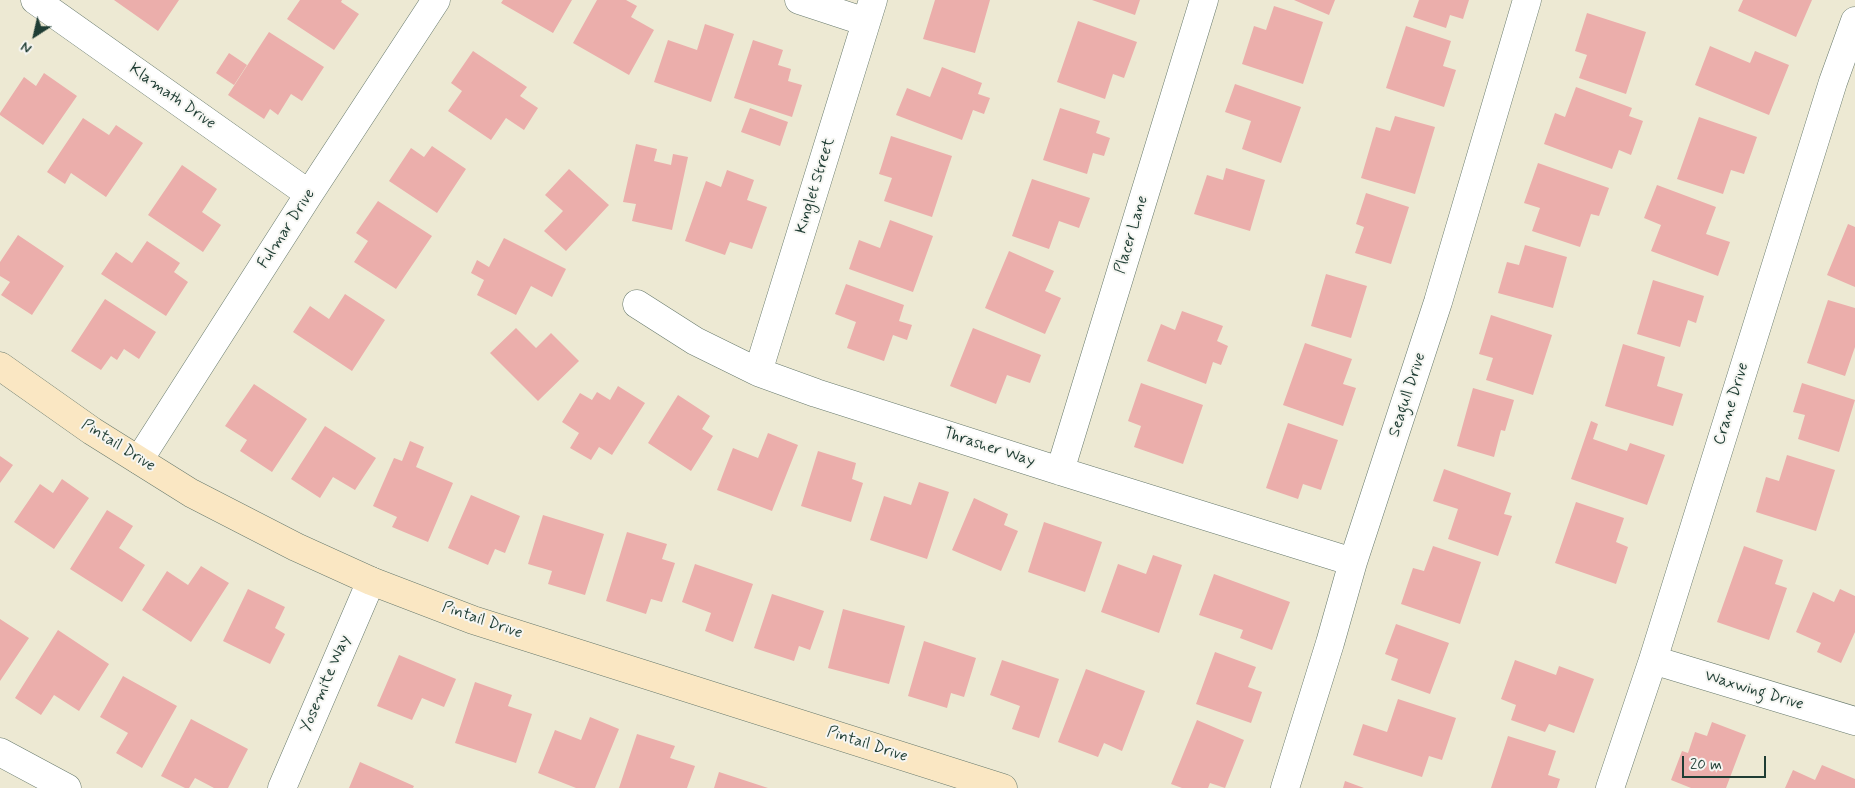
<!DOCTYPE html>
<html>
<head>
<meta charset="utf-8">
<style>
	body { margin:0 }
	#map { position:relative; width:1855px; height:788px; overflow:hidden; background:#ede9d3; font-family:Mynerve,sans-serif }
	canvas { display:block }
	.north { position:absolute; left:10px; top:10px; width:50px; height:50px; -webkit-text-stroke:4px #f6f6f2; paint-order:stroke; rotate:215deg; font-size:14px; font-weight:700; line-height:20px; text-align:center; color:#1f3d34 }
	.north::after { content:''; display:block; margin:auto; width:18px; height:22px; background:#1f3d34; clip-path:polygon(50% 0,100% 100%,50% 72%,0 100%) }
	.scale { position:absolute; left:1682px; top:756px; width:84px; height:22px; box-sizing:border-box; border:2px solid #1f3d34; border-top:0; padding-left:6px; font-size:15px; line-height:18px; white-space:nowrap; color:#1f3d34; -webkit-text-stroke:4px #f6f6f2; paint-order:stroke }
</style>
</head>
<body>
<div id="map">
<canvas width="1855" height="788"></canvas>
<div class="north">N</div>
<div class="scale">20 m</div>
</div>
<script>
const ctx = document.querySelector('canvas').getContext('2d');
ctx.lineJoin = 'round';
function fill(path, color) {
  ctx.fillStyle = color;
  ctx.fill(path, 'evenodd');
}
function strokePath(path, color, width, dash) {
  ctx.strokeStyle = color;
  ctx.lineWidth = width;
  ctx.lineCap = dash ? 'butt' : 'round';
  ctx.setLineDash(dash || []);
  ctx.stroke(path);
}
function label(font, color, halo, rows, align = 'center') {
  ctx.font = font + ' Mynerve,sans-serif';
  ctx.lineWidth = 4;
  ctx.setLineDash([]);
  ctx.textBaseline = 'middle';
  ctx.strokeStyle = halo;
  ctx.fillStyle = color;
  for (const [text, x, y, turn = 0] of rows) {
    ctx.save();
    ctx.translate(x, y);
    ctx.rotate((+turn || 0) * Math.PI / 180);
    ctx.textAlign = isNaN(turn) ? turn : align;
    if (halo) ctx.strokeText(text, 0, 0);
    ctx.fillText(text, 0, 0);
    ctx.restore();
  }
}
fill(new Path2D(`
	M 114,0 L 179,0 L 158,31 Z
	M 300,0 L 342,0 L 341,2 L 359,14 L 334,50 L 287,19 Z
	M 503,0 L 572,0 L 553,33 L 501,3 Z
	M 597,0 L 626,0 L 637,6 L 631,17 L 654,30 L 629,75 L 573,43 Z
	M 935,0 L 990,0 L 975,53 L 923,39 Z
	M 1092,0 L 1140,0 L 1135,15 Z
	M 1294,0 L 1335,0 L 1329,15 Z
	M 1419,0 L 1469,0 L 1463,19 L 1450,15 L 1446,28 L 1413,17 Z
	M 1743,0 L 1812,0 L 1796,37 L 1738,11 Z
	M 1274,6 L 1323,22 L 1303,84 L 1242,64 L 1254,26 L 1266,30 Z
	M 1587,13 L 1646,32 L 1626,94 L 1579,78 L 1587,55 L 1575,51 Z
	M 1078,21 L 1137,42 L 1124,78 L 1113,74 L 1105,99 L 1057,82 Z
	M 705,24 L 734,34 L 711,102 L 654,82 L 668,40 L 697,50 Z
	M 1406,26 L 1451,41 L 1443,66 L 1456,70 L 1444,107 L 1386,88 Z
	M 269,32 L 324,67 L 302,101 L 291,94 L 278,115 L 270,109 L 264,119 L 228,95 Z
	M 753,40 L 783,50 L 778,65 L 791,69 L 788,81 L 802,85 L 792,117 L 734,98 Z
	M 1710,46 L 1750,63 L 1755,51 L 1789,65 L 1769,115 L 1695,85 Z
	M 473,51 L 527,87 L 520,96 L 538,108 L 524,130 L 506,118 L 491,140 L 448,111 L 462,91 L 451,83 Z
	M 229,53 L 247,65 L 234,85 L 216,73 Z
	M 942,67 L 982,83 L 978,94 L 990,98 L 984,114 L 973,110 L 962,140 L 896,115 L 907,88 L 930,97 Z
	M 44,73 L 77,96 L 43,145 L 0,115 L 0,113 L 24,77 L 36,86 Z
	M 1235,84 L 1301,107 L 1281,163 L 1242,149 L 1251,121 L 1225,112 Z
	M 1576,87 L 1632,108 L 1629,116 L 1643,121 L 1631,155 L 1619,150 L 1612,169 L 1544,144 L 1555,113 L 1565,117 Z
	M 750,108 L 788,122 L 780,146 L 741,132 Z
	M 1060,108 L 1100,121 L 1096,133 L 1110,138 L 1104,156 L 1093,153 L 1087,174 L 1043,160 Z
	M 1395,116 L 1435,127 L 1415,194 L 1361,178 L 1376,127 L 1390,131 Z
	M 1699,117 L 1757,137 L 1744,174 L 1731,170 L 1723,194 L 1677,179 Z
	M 83,118 L 109,135 L 116,125 L 143,143 L 106,197 L 71,173 L 65,184 L 47,172 Z
	M 891,136 L 952,156 L 932,217 L 884,201 L 892,178 L 879,174 Z
	M 636,144 L 657,149 L 654,161 L 671,165 L 673,154 L 688,157 L 672,230 L 632,221 L 636,204 L 623,202 Z
	M 432,146 L 466,169 L 437,213 L 389,181 L 411,148 L 424,157 Z
	M 1538,163 L 1609,188 L 1599,216 L 1591,214 L 1580,247 L 1532,231 L 1540,208 L 1524,203 Z
	M 182,165 L 217,189 L 202,212 L 221,225 L 203,252 L 148,215 Z
	M 1226,168 L 1265,180 L 1250,231 L 1194,214 L 1207,175 L 1223,180 Z
	M 569,169 L 609,205 L 566,251 L 544,231 L 563,211 L 545,195 Z
	M 727,170 L 754,180 L 747,200 L 767,207 L 752,249 L 730,242 L 725,255 L 685,241 L 706,181 L 721,187 Z
	M 1032,179 L 1090,198 L 1079,228 L 1059,221 L 1049,249 L 1012,236 Z
	M 1657,185 L 1716,207 L 1706,234 L 1730,242 L 1718,276 L 1651,251 L 1661,225 L 1644,218 Z
	M 1366,193 L 1409,207 L 1391,264 L 1355,253 L 1364,227 L 1356,224 Z
	M 378,201 L 432,236 L 396,289 L 354,262 L 368,241 L 356,233 Z
	M 890,220 L 933,236 L 913,292 L 849,269 L 859,240 L 880,248 Z
	M 1848,224 L 1855,227 L 1855,287 L 1827,275 Z
	M 18,235 L 64,266 L 32,315 L 1,295 L 10,282 L 0,276 L 0,262 Z
	M 504,238 L 566,269 L 552,297 L 531,286 L 516,315 L 477,295 L 484,280 L 471,273 L 477,260 L 489,267 Z
	M 147,241 L 180,263 L 174,272 L 188,282 L 166,316 L 101,274 L 116,252 L 132,263 Z
	M 1525,245 L 1567,257 L 1553,308 L 1498,293 L 1507,262 L 1519,265 Z
	M 1009,251 L 1054,271 L 1045,291 L 1061,298 L 1045,334 L 985,308 Z
	M 1326,274 L 1367,286 L 1351,338 L 1311,326 Z
	M 1653,280 L 1704,296 L 1696,323 L 1688,320 L 1680,347 L 1637,334 Z
	M 846,284 L 904,305 L 899,321 L 912,325 L 907,340 L 893,335 L 884,361 L 847,348 L 856,322 L 835,314 Z
	M 345,294 L 385,320 L 352,371 L 293,332 L 310,306 L 329,319 Z
	M 105,299 L 156,332 L 139,359 L 124,349 L 117,360 L 111,356 L 101,370 L 71,351 Z
	M 1828,300 L 1855,308 L 1855,347 L 1845,376 L 1807,363 Z
	M 1182,311 L 1223,326 L 1217,341 L 1228,346 L 1221,365 L 1213,362 L 1206,384 L 1147,361 L 1161,324 L 1175,330 Z
	M 1491,315 L 1552,335 L 1533,395 L 1486,380 L 1493,358 L 1479,354 Z
	M 516,328 L 536,348 L 551,333 L 579,361 L 538,401 L 490,353 Z
	M 973,328 L 1041,355 L 1030,383 L 1007,375 L 996,404 L 950,386 Z
	M 1305,343 L 1352,359 L 1343,384 L 1356,388 L 1343,426 L 1283,405 Z
	M 1623,344 L 1665,357 L 1657,386 L 1683,394 L 1673,426 L 1605,406 Z
	M 1141,383 L 1203,405 L 1183,464 L 1134,447 L 1141,426 L 1128,421 Z
	M 1802,383 L 1855,400 L 1839,452 L 1798,439 L 1805,415 L 1793,412 Z
	M 254,384 L 307,419 L 272,472 L 240,451 L 247,440 L 225,426 Z
	M 618,386 L 645,403 L 612,455 L 599,447 L 591,460 L 570,448 L 579,433 L 562,422 L 580,393 L 592,400 L 597,392 L 610,400 Z
	M 1473,388 L 1514,400 L 1505,431 L 1501,430 L 1494,457 L 1457,446 Z
	M 678,395 L 710,416 L 702,429 L 713,436 L 691,471 L 648,443 Z
	M 1591,421 L 1598,424 L 1593,439 L 1627,451 L 1630,443 L 1665,455 L 1647,505 L 1571,479 Z
	M 1288,423 L 1338,440 L 1321,490 L 1303,484 L 1298,499 L 1266,488 Z
	M 325,426 L 376,458 L 355,490 L 333,477 L 320,498 L 291,479 Z
	M 768,433 L 798,445 L 772,511 L 717,490 L 733,448 L 758,458 Z
	M 410,441 L 424,447 L 416,467 L 453,483 L 428,542 L 392,527 L 397,517 L 373,506 L 394,458 L 402,461 Z
	M 818,451 L 856,463 L 852,479 L 863,483 L 851,522 L 801,506 Z
	M 1787,455 L 1835,470 L 1816,531 L 1756,512 L 1766,477 L 1779,481 Z
	M 0,456 L 13,465 L 0,483 Z
	M 1444,469 L 1511,493 L 1504,514 L 1512,516 L 1498,556 L 1448,539 L 1458,509 L 1433,501 Z
	M 62,479 L 89,498 L 54,549 L 14,522 L 40,484 L 53,493 Z
	M 919,482 L 949,492 L 927,559 L 870,540 L 884,496 L 911,505 Z
	M 471,495 L 520,516 L 505,553 L 495,549 L 488,565 L 448,548 Z
	M 974,498 L 1008,514 L 1004,525 L 1018,531 L 1001,571 L 952,550 Z
	M 1576,502 L 1624,518 L 1616,542 L 1628,547 L 1616,584 L 1555,563 Z
	M 107,510 L 133,526 L 119,548 L 145,565 L 122,602 L 70,569 Z
	M 543,515 L 604,534 L 585,595 L 548,584 L 552,571 L 528,564 Z
	M 1044,522 L 1102,542 L 1085,592 L 1028,572 Z
	M 627,532 L 667,544 L 662,559 L 675,563 L 662,602 L 651,599 L 646,614 L 606,601 Z
	M 1433,546 L 1481,562 L 1460,624 L 1401,604 L 1413,568 L 1424,571 Z
	M 1744,546 L 1783,560 L 1775,584 L 1787,588 L 1769,640 L 1717,622 Z
	M 1153,555 L 1182,565 L 1159,633 L 1101,612 L 1118,564 L 1146,574 Z
	M 695,564 L 753,584 L 733,642 L 705,631 L 711,613 L 682,602 Z
	M 201,566 L 229,583 L 191,642 L 142,610 L 167,571 L 188,585 Z
	M 1214,574 L 1290,602 L 1272,650 L 1240,638 L 1243,630 L 1199,615 Z
	M 248,589 L 285,607 L 275,628 L 285,634 L 270,664 L 223,641 Z
	M 1840,589 L 1855,596 L 1855,632 L 1841,663 L 1817,652 L 1821,643 L 1796,632 L 1813,592 L 1834,602 Z
	M 772,594 L 824,611 L 810,650 L 799,646 L 794,661 L 754,648 Z
	M 843,609 L 905,626 L 889,684 L 828,668 Z
	M 0,619 L 29,638 L 0,681 Z
	M 1396,624 L 1449,643 L 1430,694 L 1391,680 L 1398,659 L 1385,654 Z
	M 58,630 L 109,664 L 79,711 L 54,695 L 41,715 L 15,698 Z
	M 924,641 L 976,658 L 964,697 L 951,693 L 947,708 L 908,696 Z
	M 1215,652 L 1256,667 L 1248,687 L 1262,692 L 1251,723 L 1196,704 Z
	M 399,655 L 456,679 L 444,707 L 422,698 L 412,720 L 377,706 Z
	M 1002,660 L 1059,679 L 1039,738 L 1012,729 L 1020,706 L 990,695 Z
	M 1515,660 L 1556,675 L 1559,666 L 1594,679 L 1574,733 L 1549,724 L 1545,732 L 1511,720 L 1516,705 L 1501,699 Z
	M 1086,669 L 1145,691 L 1122,751 L 1104,743 L 1098,757 L 1058,742 Z
	M 123,676 L 177,706 L 142,768 L 116,753 L 128,733 L 100,717 Z
	M 475,682 L 512,695 L 508,706 L 532,714 L 516,763 L 455,743 Z
	M 1398,699 L 1456,718 L 1442,760 L 1429,756 L 1422,777 L 1353,755 L 1363,724 L 1387,732 Z
	M 590,717 L 619,729 L 595,788 L 576,788 L 538,773 L 555,730 L 581,740 Z
	M 191,719 L 248,749 L 228,788 L 214,788 L 195,778 L 189,788 L 185,788 L 161,776 Z
	M 1197,720 L 1244,740 L 1225,788 L 1210,783 L 1208,788 L 1182,788 L 1171,784 Z
	M 1712,722 L 1746,735 L 1726,788 L 1691,788 L 1671,780 L 1682,751 L 1688,753 L 1695,732 L 1707,736 Z
	M 637,734 L 675,746 L 670,758 L 695,766 L 687,788 L 619,788 Z
	M 1508,736 L 1556,751 L 1548,775 L 1560,779 L 1557,788 L 1491,788 Z
	M 360,762 L 414,786 L 413,788 L 349,788 Z
	M 1822,765 L 1855,779 L 1855,788 L 1785,788 L 1793,770 L 1815,780 Z
	M 719,772 L 768,788 L 714,788 Z
	M 1345,781 L 1364,788 L 1343,788 Z`), '#ebaeab');
const street = new Path2D(`
	M 35,0 L 309,194
	M 799,0 L 866,22
	M 637,304 L 695,341 L 758,372 L 816,393 L 1060,471 L 1353,562
	M 758,372 L 873,0
	M 139,460 L 309,194 L 436,0
	M 1060,471 L 1204,0
	M 1653,660 L 1855,721
	M 0,752 L 67,788
	M 282,788 L 371,581
	M 1285,788 L 1330,643 L 1353,562 L 1438,302 L 1527,0
	M 1610,788 L 1653,660 L 1833,82 L 1855,21`);
const secondary = new Path2D(`
	M 0,366 L 92,431 L 191,493 L 296,547 L 371,581 L 473,620 L 1003,788`);
strokePath(street, '#67796c', 29);
strokePath(secondary, '#67796c', 29);
strokePath(street, '#fff', 28);
strokePath(secondary, '#fae7c3', 28);
label('16px', '#1f3d34', '#f6f6f2', [
	["Klamath Drive",172,97,35],
	["Kinglet Street",816,186,-73],
	["Fulmar Drive",287,229,-57],
	["Placer Lane",1132,235,-73],
	["Seagull Drive",1408,395,-72],
	["Crane Drive",1732,404,-73],
	["Pintail Drive",118,446,32],
	["Thrasher Way",989,448,18],
	["Pintail Drive",482,621,19],
	["Yosemite Way",326,684,-67],
	["Waxwing Drive",1754,691,17],
	["Pintail Drive",867,745,18]
]);
</script>
</body>
</html>
